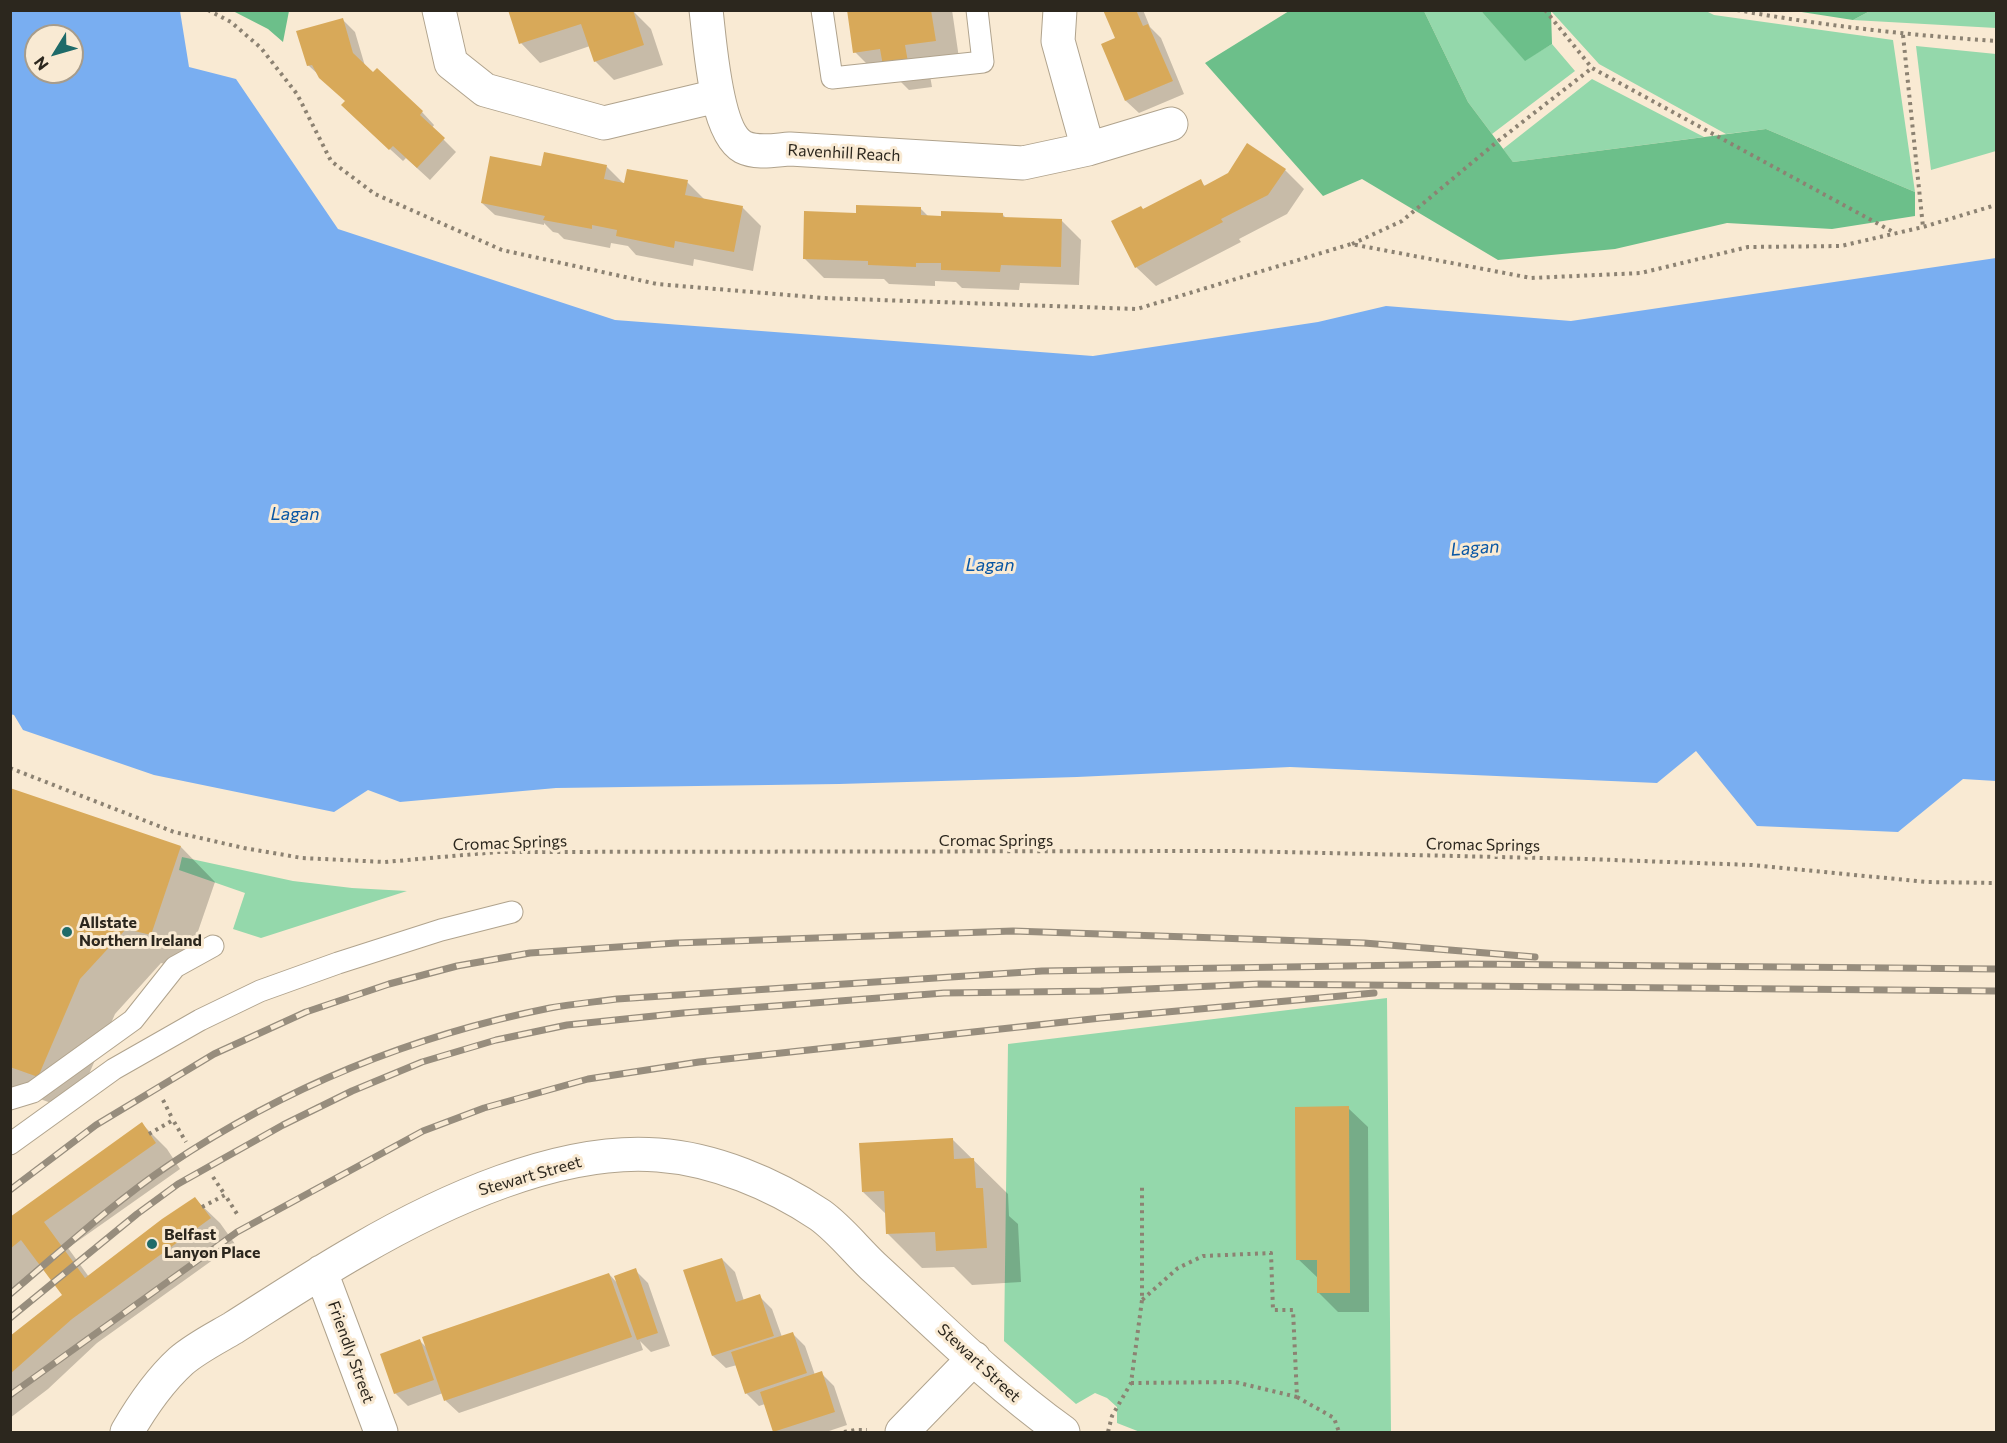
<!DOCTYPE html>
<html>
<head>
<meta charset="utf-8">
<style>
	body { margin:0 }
	#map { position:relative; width:2007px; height:1443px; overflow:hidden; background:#f9ead3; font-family:Commissioner,sans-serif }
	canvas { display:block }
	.frame { position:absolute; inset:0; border:12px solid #2c271e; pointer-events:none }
	.north { position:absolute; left:24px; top:24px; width:60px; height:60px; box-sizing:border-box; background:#f9ead3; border:2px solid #a79c8b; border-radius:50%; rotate:233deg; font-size:16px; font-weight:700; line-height:24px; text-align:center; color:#2c271e }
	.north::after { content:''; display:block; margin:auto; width:21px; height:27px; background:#1f6b69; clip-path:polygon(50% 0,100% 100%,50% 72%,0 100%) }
</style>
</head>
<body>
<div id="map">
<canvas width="2007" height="1443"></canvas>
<div class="frame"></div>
<div class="north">N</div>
</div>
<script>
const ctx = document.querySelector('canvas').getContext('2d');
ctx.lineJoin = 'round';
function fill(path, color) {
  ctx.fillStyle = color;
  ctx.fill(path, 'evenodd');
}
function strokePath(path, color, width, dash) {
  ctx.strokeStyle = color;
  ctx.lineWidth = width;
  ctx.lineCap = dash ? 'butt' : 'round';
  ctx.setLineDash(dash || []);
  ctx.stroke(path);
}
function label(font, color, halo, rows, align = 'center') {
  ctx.font = font + ' Commissioner,sans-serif';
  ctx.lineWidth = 6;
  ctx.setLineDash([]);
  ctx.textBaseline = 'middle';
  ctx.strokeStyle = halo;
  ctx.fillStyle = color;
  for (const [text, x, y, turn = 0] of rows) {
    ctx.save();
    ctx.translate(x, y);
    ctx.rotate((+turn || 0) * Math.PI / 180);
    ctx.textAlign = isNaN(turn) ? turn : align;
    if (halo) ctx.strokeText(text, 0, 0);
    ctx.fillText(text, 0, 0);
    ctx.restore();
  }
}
fill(new Path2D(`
	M 1424,11 L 1481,11 L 1525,60 L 1552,44 L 1575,71 L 1492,134 L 1468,102 Z
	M 1551,11 L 1706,11 L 1714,15 L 1893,40 L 1915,192 L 1766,129 L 1726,134 L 1599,64 Z
	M 1870,11 L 1996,11 L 1996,28 L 1853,20 Z
	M 1916,46 L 1996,54 L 1996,151 L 1931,170 Z
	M 1592,79 L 1704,137 L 1513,162 L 1503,149 Z
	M 182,857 L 293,881 L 352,888 L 407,891 L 261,938 L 233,929 L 245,893 L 179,870 Z
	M 1387,998 L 1391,1432 L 1140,1432 L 1117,1423 L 1117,1407 L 1107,1398 L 1095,1393 L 1076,1404 L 1004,1341 L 1008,1044 Z`), '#94d8ab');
fill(new Path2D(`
	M 233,11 L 289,11 L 283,42 L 268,29 Z
	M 1289,11 L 1424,11 L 1468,102 L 1513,162 L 1766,129 L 1915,192 L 1915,216 L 1832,229 L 1727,223 L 1615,249 L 1498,260 L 1362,179 L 1323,196 L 1205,63 Z
	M 1481,11 L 1551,11 L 1552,44 L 1525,61 Z
	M 1795,11 L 1870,10 L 1870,11 L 1853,20 Z`), '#6cbf8a');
fill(new Path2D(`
	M 11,10 L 180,11 L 189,67 L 236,79 L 338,229 L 615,320 L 1093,356 L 1318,322 L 1386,306 L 1571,321 L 1996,258 L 1996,781 L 1963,779 L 1898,832 L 1757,826 L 1696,751 L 1657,783 L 1290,767 L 1077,777 L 839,784 L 556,788 L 400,802 L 368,790 L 334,812 L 154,775 L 23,730 L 14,715 L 10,714 ZM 36,36 L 72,36 L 72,72 L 36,72 Z`), '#79aef1');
fill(new Path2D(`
	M 510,10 L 632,10 L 651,29 L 663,65 L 614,80 L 595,61 L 590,46 L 540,63 L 521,43 Z
	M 849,10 L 952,10 L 960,65 L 929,70 L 932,87 L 909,90 L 894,75 L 880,77 L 855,52 Z
	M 1105,10 L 1143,10 L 1150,27 L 1161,38 L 1184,94 L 1139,113 L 1126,101 L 1117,39 Z
	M 342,19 L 355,32 L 365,66 L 422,112 L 434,125 L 432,128 L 456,152 L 430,180 L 406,158 L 403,161 L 356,118 L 347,101 L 308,65 Z
	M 1248,145 L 1285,170 L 1304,189 L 1287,214 L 1239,239 L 1241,242 L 1156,286 L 1136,267 L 1144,211 L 1200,181 L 1206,187 L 1229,174 Z
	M 606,166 L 625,185 L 687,182 L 705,200 L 742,207 L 761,226 L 753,271 L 694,259 L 693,266 L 636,255 L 628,246 L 611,243 L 610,248 L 564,239 L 558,233 L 553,232 L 544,223 L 544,225 L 495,215 L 482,203 L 540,168 Z
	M 920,208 L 929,217 L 1002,214 L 1007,219 L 1062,221 L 1081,240 L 1079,285 L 1020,283 L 1019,290 L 962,288 L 956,282 L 935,281 L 935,286 L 889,284 L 884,279 L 824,278 L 804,258 L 857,214 Z
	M 10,790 L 181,847 L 215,882 L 185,969 L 161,963 L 115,1014 L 73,1111 L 10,1088 Z
	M 1348,1108 L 1368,1127 L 1369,1312 L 1338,1312 L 1319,1293 L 1319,1279 L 1298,1259 Z
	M 142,1124 L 167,1149 L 180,1169 L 68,1248 L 89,1277 L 195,1199 L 220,1223 L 235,1244 L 97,1343 L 48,1389 L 10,1418 L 10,1337 L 64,1296 L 43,1267 L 10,1294 L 10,1219 Z
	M 952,1139 L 1008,1194 L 1009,1216 L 1018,1224 L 1021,1282 L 972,1285 L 954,1267 L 922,1268 L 888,1234 L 887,1215 L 863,1192 Z
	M 722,1259 L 735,1272 L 744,1301 L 759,1296 L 772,1309 L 782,1337 L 792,1333 L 805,1346 L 815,1375 L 821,1373 L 834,1386 L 847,1425 L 826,1432 L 775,1432 L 765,1404 L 759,1406 L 746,1393 L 737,1365 L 726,1368 L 713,1356 Z
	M 635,1270 L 648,1283 L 670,1346 L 651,1352 L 640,1341 L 643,1350 L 459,1413 L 446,1401 L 443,1393 L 408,1406 L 395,1393 L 420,1341 L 429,1350 L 609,1274 L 619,1285 Z`), '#0003');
fill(new Path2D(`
	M 508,10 L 619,10 L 619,12 L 633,10 L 644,45 L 594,62 L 581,24 L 519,44 Z
	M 847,10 L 931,10 L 936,41 L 905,45 L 908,62 L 883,66 L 880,49 L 853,53 Z
	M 1103,10 L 1136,10 L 1143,26 L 1148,24 L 1173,81 L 1125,101 L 1101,44 L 1115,38 Z
	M 343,18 L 353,53 L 373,72 L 377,68 L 423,111 L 420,115 L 445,138 L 417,168 L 393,146 L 389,150 L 341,105 L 345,101 L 319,78 L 312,65 L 307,66 L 296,31 Z
	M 1247,143 L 1286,169 L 1268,195 L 1221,219 L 1223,222 L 1135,268 L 1111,221 L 1141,206 L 1143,209 L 1201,179 L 1204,186 L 1228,173 Z
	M 544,152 L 607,165 L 604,179 L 624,183 L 627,169 L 688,180 L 685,195 L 743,206 L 734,252 L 675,241 L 674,248 L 616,236 L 617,230 L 592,225 L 592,229 L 543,220 L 545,216 L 481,203 L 490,156 L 541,166 Z
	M 856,205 L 921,207 L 921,215 L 941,216 L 941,211 L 1003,213 L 1003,217 L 1062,219 L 1061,267 L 1001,265 L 1000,272 L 941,270 L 941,263 L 916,263 L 916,267 L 868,265 L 868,261 L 803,259 L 804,211 L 856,213 Z
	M 10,788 L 181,846 L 151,935 L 126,929 L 80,979 L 38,1077 L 10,1067 Z
	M 1349,1106 L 1350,1293 L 1317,1293 L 1317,1260 L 1296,1260 L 1295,1107 Z
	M 142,1122 L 156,1143 L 44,1222 L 85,1278 L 162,1219 L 195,1197 L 211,1218 L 72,1319 L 10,1374 L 10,1336 L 62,1295 L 21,1240 L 10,1249 L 10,1217 Z
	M 953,1138 L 954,1159 L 974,1158 L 976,1188 L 983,1188 L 987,1248 L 936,1251 L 935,1232 L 886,1234 L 884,1191 L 862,1192 L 859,1143 Z
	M 722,1258 L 736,1302 L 760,1294 L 774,1336 L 712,1356 L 683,1270 Z
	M 636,1268 L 658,1333 L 637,1340 L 614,1276 Z
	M 609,1273 L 632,1337 L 444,1401 L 422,1337 Z
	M 793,1332 L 807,1373 L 745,1394 L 731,1352 Z
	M 420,1339 L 434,1380 L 394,1394 L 380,1354 Z
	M 822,1371 L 835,1412 L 773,1432 L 760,1392 Z`), '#d8a959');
const lane = new Path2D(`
	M 822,10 L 832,78 L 983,62 L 977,10
	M 10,1099 L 33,1092 L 133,1020 L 175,967 L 213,946
	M 10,1144 L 114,1069 L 200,1020 L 260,991 L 338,963 L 441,930 L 512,912`);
const street = new Path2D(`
	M 439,10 L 451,63 L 485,90 L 604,123 L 717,96
	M 706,10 C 710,41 715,132 743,147 C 757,154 775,150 790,149 L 1023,163 L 1088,149 L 1171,124
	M 1060,10 L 1058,41 L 1088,149
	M 321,1272 L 381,1432
	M 127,1432 C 142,1406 158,1382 181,1361 C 196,1348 216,1338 233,1328 C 274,1302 315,1275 357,1251 C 441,1202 559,1147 658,1155 C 714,1159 774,1184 820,1215 C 841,1230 858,1253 877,1270 C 937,1325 996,1384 1063,1432
	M 902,1432 L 974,1358`);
strokePath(lane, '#b0a38d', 23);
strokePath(street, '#b0a38d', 35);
strokePath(new Path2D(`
	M 208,10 L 231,22 L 261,48 L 297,94 L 331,161 L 375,194 L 502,250 L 657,284 L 824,298 L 1137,309 L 1351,244 L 1531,278 L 1641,273 L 1748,247 L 1841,246 L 1923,227 L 1996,205
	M 1545,10 L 1592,68 L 1895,233
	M 1737,10 C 1825,26 1908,35 1996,41
	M 1903,35 L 1923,227
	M 1352,244 L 1402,221 L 1498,141 L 1592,68
	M 10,768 L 174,832 L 244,848 L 302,858 L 385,862 L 498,852 L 1238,851 L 1586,859 L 1752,865 L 1927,882 L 1996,883
	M 163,1100 L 173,1120
	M 149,1134 L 173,1120 L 186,1142
	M 213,1177 L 225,1195
	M 202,1207 L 225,1195 L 239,1217
	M 1131,1383 L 1235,1382 L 1297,1397 L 1293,1310 L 1273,1310 L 1271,1253 L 1203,1256 L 1178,1268 L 1142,1300
	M 1297,1397 L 1334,1418 L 1339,1432
	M 844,1432 L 855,1430 L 867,1430
	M 1108,1432 L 1112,1416 L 1131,1383 L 1142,1300 L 1142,1184`), '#8c8272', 4, [3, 4.5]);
strokePath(lane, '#fff', 21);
strokePath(street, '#fff', 33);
const rail = new Path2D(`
	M 10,1190 L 96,1125 L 214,1054 L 306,1012 L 389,984 L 457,966 L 530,953 L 676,943 L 1013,931 L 1364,943 L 1535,957
	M 10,1294 C 62,1250 113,1203 169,1165 C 284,1088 414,1035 550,1008 C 572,1004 595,1002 617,999 L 1042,971 L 1468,964 L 1996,969
	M 10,1318 L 137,1214 L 178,1184 L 283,1125 L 352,1091 L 422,1062 L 496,1040 L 567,1025 L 683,1013 L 944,993 L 1101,991 L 1259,984 L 1996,991
	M 10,1395 L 237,1232 L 423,1131 L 484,1108 L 588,1079 L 699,1062 L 1101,1018 L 1374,993`);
strokePath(rail, '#978d7d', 7);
strokePath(rail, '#f9ead3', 4.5, [14]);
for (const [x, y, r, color] of [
	[67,932,6,"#1f6b69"],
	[152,1244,6,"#1f6b69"]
]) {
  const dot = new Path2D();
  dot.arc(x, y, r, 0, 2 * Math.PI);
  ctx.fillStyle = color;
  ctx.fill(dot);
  strokePath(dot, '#f9ead3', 2);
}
label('16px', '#2c271e', '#f9ead3', [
	["Ravenhill Reach",844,153,3],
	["Cromac Springs",996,841],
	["Cromac Springs",510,843,-2],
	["Cromac Springs",1483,845,1],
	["Stewart Street",530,1176,-16],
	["Friendly Street",351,1352,70],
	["Stewart Street",979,1363,43]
]);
label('bold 16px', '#2c271e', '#f9ead3', [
	["Allstate",79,923],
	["Northern Ireland",79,941],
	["Belfast",164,1235],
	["Lanyon Place",164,1253]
], 'left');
label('italic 18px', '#0856a4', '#f9ead3', [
	["Lagan",295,514],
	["Lagan",1475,548,-4],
	["Lagan",990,565]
]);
</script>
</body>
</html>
